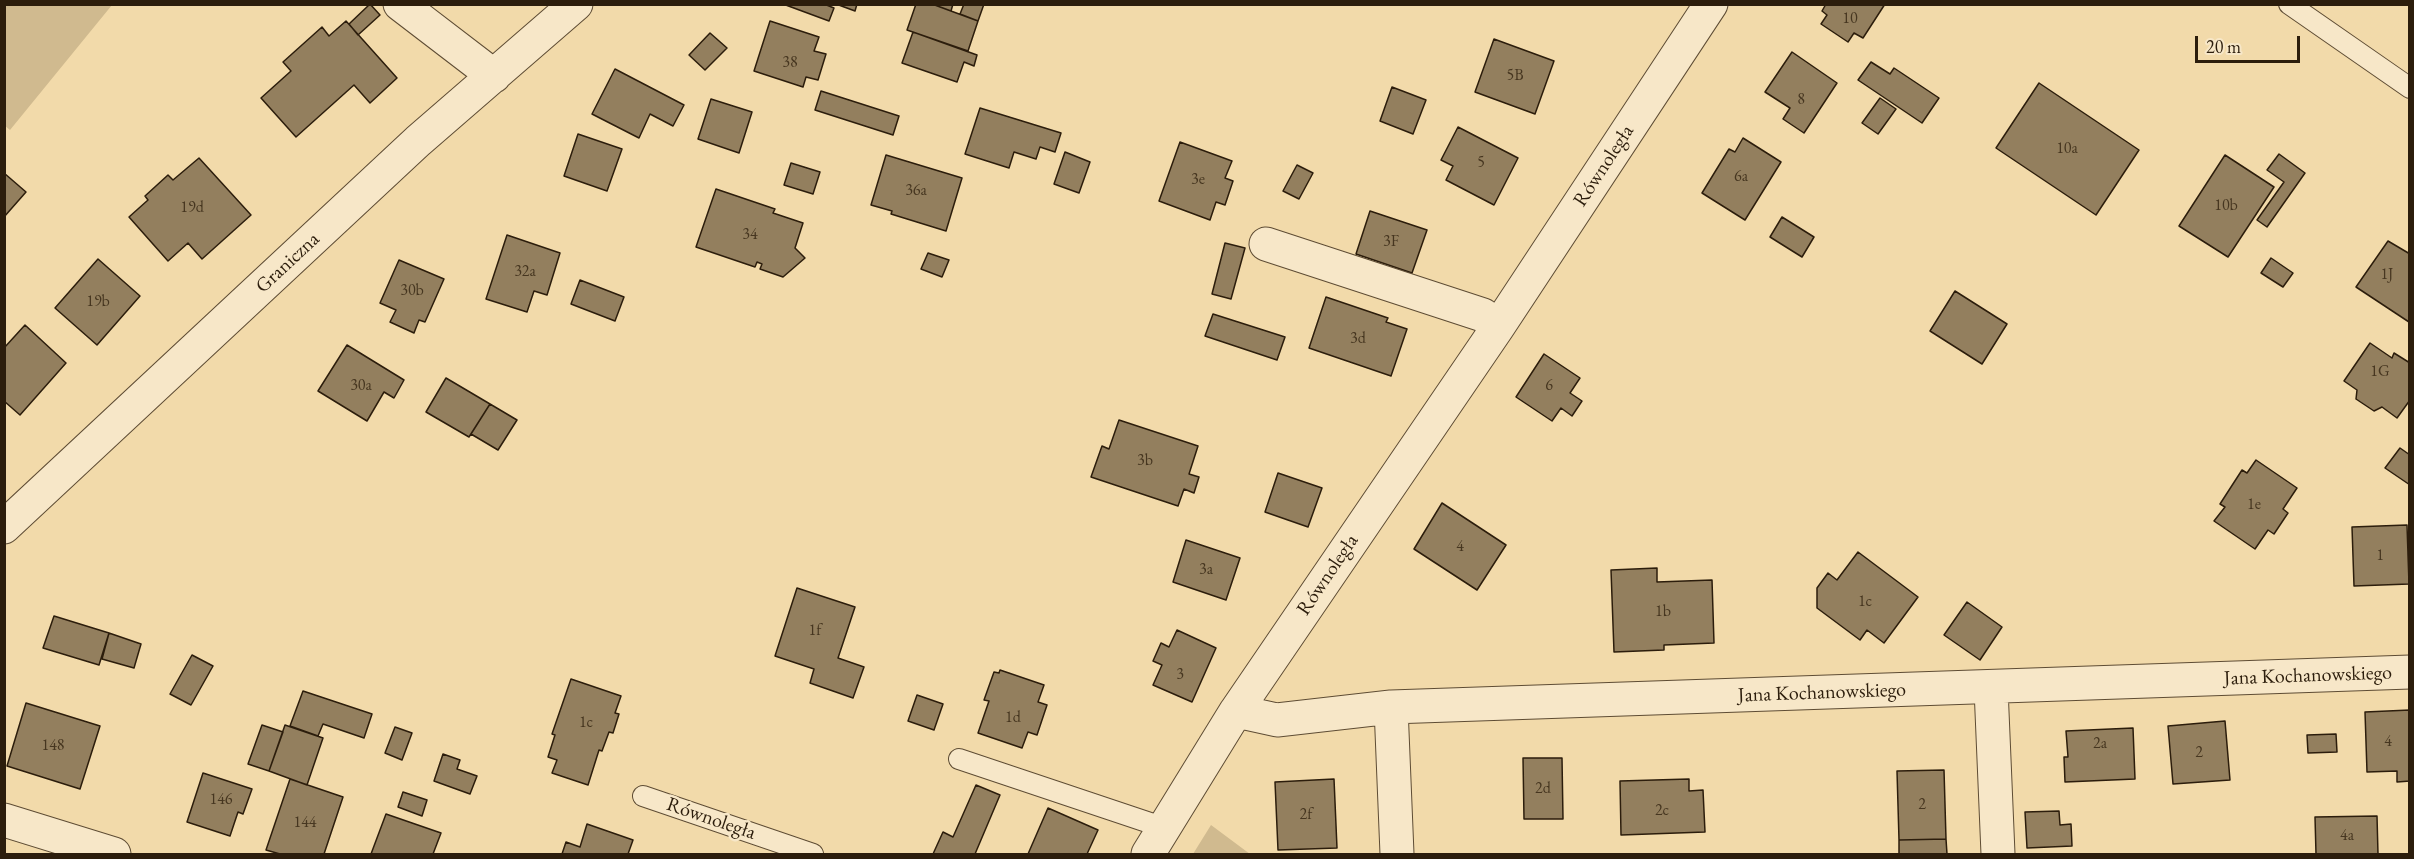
<!DOCTYPE html>
<html>
<head>
<meta charset="utf-8">
<style>
	body { margin:0 }
	#map { position:relative; width:2414px; height:859px; overflow:hidden; background:#f2daaa; font-family:"EB Garamond",serif }
	canvas { display:block }
	.frame { position:absolute; inset:0; border:6px solid #2c1d0c; pointer-events:none }
	.scale { position:absolute; left:2195px; top:36px; width:105px; height:27px; box-sizing:border-box; border:3px solid #2c1d0c; border-top:0; padding-left:8px; font-size:18px; line-height:21px; white-space:nowrap; color:#2c1d0c; -webkit-text-stroke:4px #f7e7c8; paint-order:stroke }
</style>
</head>
<body>
<div id="map">
<canvas width="2414" height="859"></canvas>
<div class="frame"></div>
<div class="scale">20 m</div>
</div>
<script>
const ctx = document.querySelector('canvas').getContext('2d');
ctx.lineJoin = 'round';
function fill(path, color) {
  ctx.fillStyle = color;
  ctx.fill(path, 'evenodd');
}
function strokePath(path, color, width, dash) {
  ctx.strokeStyle = color;
  ctx.lineWidth = width;
  ctx.lineCap = dash ? 'butt' : 'round';
  ctx.setLineDash(dash || []);
  ctx.stroke(path);
}
function label(font, color, halo, rows, align = 'center') {
  ctx.font = font + ' "EB Garamond",serif';
  ctx.lineWidth = 5;
  ctx.setLineDash([]);
  ctx.textBaseline = 'middle';
  ctx.strokeStyle = halo;
  ctx.fillStyle = color;
  for (const [text, x, y, turn = 0] of rows) {
    ctx.save();
    ctx.translate(x, y);
    ctx.rotate((+turn || 0) * Math.PI / 180);
    ctx.textAlign = isNaN(turn) ? turn : align;
    if (halo) ctx.strokeText(text, 0, 0);
    ctx.fillText(text, 0, 0);
    ctx.restore();
  }
}
fill(new Path2D(`
	M 4,5 L 112,5 L 10,130 L 4,125 Z
	M 1211,825 L 1250,854 L 1193,854 Z`), '#d0ba8f');
const building = new Path2D(`
	M 370,4 L 380,15 L 358,35 L 349,24 Z
	M 783,4 L 824,4 L 834,8 L 829,21 Z
	M 836,4 L 857,4 L 855,11 Z
	M 916,4 L 932,4 L 978,21 L 968,51 L 907,30 Z
	M 932,4 L 953,4 L 951,11 Z
	M 964,4 L 984,4 L 978,21 L 960,14 Z
	M 1826,4 L 1885,4 L 1863,38 L 1854,33 L 1848,42 L 1821,24 L 1827,15 L 1822,11 Z
	M 346,21 L 397,78 L 370,103 L 354,85 L 296,137 L 261,98 L 291,71 L 283,62 L 322,27 L 329,36 Z
	M 770,21 L 819,37 L 814,51 L 826,54 L 818,80 L 806,77 L 803,87 L 754,71 Z
	M 913,32 L 977,55 L 974,66 L 964,62 L 957,82 L 902,63 Z
	M 710,33 L 727,48 L 705,70 L 689,55 Z
	M 1494,39 L 1554,61 L 1535,114 L 1475,92 Z
	M 1792,52 L 1837,83 L 1804,133 L 1783,119 L 1790,108 L 1765,92 Z
	M 1871,62 L 1890,74 L 1894,68 L 1939,98 L 1922,123 L 1858,80 Z
	M 615,69 L 684,105 L 673,126 L 650,114 L 639,138 L 592,114 Z
	M 2039,83 L 2139,150 L 2096,215 L 1996,148 Z
	M 1392,87 L 1426,100 L 1413,134 L 1380,121 Z
	M 821,91 L 899,116 L 893,135 L 815,110 Z
	M 1880,98 L 1896,109 L 1878,134 L 1862,123 Z
	M 711,99 L 752,112 L 739,153 L 698,139 Z
	M 980,108 L 1061,133 L 1055,152 L 1040,147 L 1036,159 L 1014,152 L 1009,168 L 965,154 Z
	M 1458,127 L 1518,158 L 1494,205 L 1446,180 L 1453,166 L 1441,160 Z
	M 578,134 L 622,149 L 607,191 L 564,176 Z
	M 1743,138 L 1781,162 L 1745,220 L 1702,193 L 1729,149 L 1735,152 Z
	M 1180,142 L 1232,161 L 1225,178 L 1233,181 L 1225,205 L 1216,202 L 1210,220 L 1159,201 Z
	M 1065,152 L 1090,162 L 1079,193 L 1054,184 Z
	M 2279,154 L 2305,173 L 2267,227 L 2257,220 L 2284,182 L 2267,170 Z
	M 886,155 L 962,178 L 946,231 L 891,214 L 892,211 L 871,205 Z
	M 2225,155 L 2274,187 L 2228,257 L 2179,226 Z
	M 199,158 L 251,215 L 202,259 L 188,243 L 168,261 L 129,217 L 148,200 L 145,196 L 168,175 L 173,180 Z
	M 791,163 L 820,172 L 813,194 L 784,185 Z
	M 1297,165 L 1313,173 L 1299,199 L 1283,191 Z
	M 4,173 L 26,192 L 4,217 Z
	M 716,189 L 775,209 L 773,213 L 803,223 L 795,248 L 805,258 L 783,277 L 760,269 L 762,264 L 757,262 L 755,267 L 696,247 Z
	M 1370,211 L 1427,230 L 1412,273 L 1356,254 Z
	M 1782,217 L 1814,237 L 1802,257 L 1770,237 Z
	M 507,235 L 560,253 L 547,295 L 534,291 L 527,312 L 486,299 Z
	M 2388,241 L 2410,254 L 2409,322 L 2356,287 Z
	M 1225,243 L 1245,248 L 1231,299 L 1212,294 Z
	M 928,253 L 949,260 L 942,277 L 921,269 Z
	M 2271,258 L 2293,273 L 2283,287 L 2261,273 Z
	M 98,259 L 140,296 L 97,345 L 55,308 Z
	M 399,260 L 444,279 L 425,322 L 419,320 L 414,333 L 390,322 L 396,310 L 380,303 Z
	M 580,280 L 624,297 L 615,321 L 571,304 Z
	M 1955,291 L 2007,324 L 1982,364 L 1930,331 Z
	M 1326,297 L 1388,318 L 1386,322 L 1407,329 L 1391,376 L 1309,348 Z
	M 1213,314 L 1285,337 L 1277,360 L 1205,336 Z
	M 25,325 L 66,363 L 20,415 L 4,401 L 4,348 Z
	M 2370,343 L 2392,358 L 2394,353 L 2410,363 L 2410,400 L 2397,418 L 2382,407 L 2374,411 L 2356,399 L 2357,390 L 2344,381 Z
	M 347,345 L 404,380 L 394,398 L 384,392 L 367,421 L 318,391 Z
	M 1544,354 L 1580,378 L 1570,393 L 1582,401 L 1572,416 L 1561,408 L 1552,421 L 1516,397 Z
	M 446,378 L 490,404 L 469,437 L 426,412 Z
	M 490,404 L 517,420 L 498,450 L 471,434 Z
	M 1119,420 L 1198,446 L 1189,474 L 1199,477 L 1194,493 L 1184,489 L 1178,506 L 1091,477 L 1102,446 L 1109,449 Z
	M 2400,448 L 2410,455 L 2410,485 L 2385,468 Z
	M 2256,460 L 2297,488 L 2283,509 L 2288,513 L 2274,534 L 2268,530 L 2255,549 L 2214,521 L 2225,507 L 2220,504 L 2242,470 L 2247,473 Z
	M 1278,473 L 1322,488 L 1308,527 L 1265,512 Z
	M 1442,503 L 1506,545 L 1477,590 L 1414,549 Z
	M 2407,525 L 2409,584 L 2354,586 L 2352,527 Z
	M 1186,540 L 1240,558 L 1226,600 L 1173,582 Z
	M 1858,552 L 1918,597 L 1884,643 L 1867,630 L 1860,640 L 1817,608 L 1817,588 L 1828,573 L 1837,580 Z
	M 1657,568 L 1657,582 L 1712,580 L 1714,643 L 1664,645 L 1664,650 L 1614,652 L 1611,570 Z
	M 797,588 L 855,607 L 838,658 L 864,667 L 853,698 L 810,683 L 814,669 L 775,656 Z
	M 1967,602 L 2002,627 L 1980,660 L 1944,635 Z
	M 54,616 L 109,633 L 99,665 L 43,648 Z
	M 1177,630 L 1216,648 L 1192,702 L 1153,685 L 1162,665 L 1153,661 L 1161,643 L 1169,647 Z
	M 109,633 L 141,644 L 134,668 L 102,659 Z
	M 192,655 L 213,666 L 191,705 L 170,694 Z
	M 1000,670 L 1044,685 L 1038,702 L 1047,705 L 1037,735 L 1028,732 L 1022,748 L 978,733 L 989,701 L 984,700 L 994,672 L 999,673 Z
	M 571,679 L 621,696 L 615,713 L 619,714 L 613,733 L 609,732 L 602,751 L 599,750 L 588,785 L 552,773 L 557,760 L 548,757 L 555,735 L 552,734 Z
	M 303,691 L 372,714 L 364,738 L 323,724 L 318,736 L 290,726 Z
	M 917,695 L 943,704 L 934,730 L 908,721 Z
	M 26,703 L 100,726 L 80,789 L 7,766 Z
	M 2410,710 L 2410,781 L 2397,782 L 2397,771 L 2367,772 L 2365,712 Z
	M 2225,721 L 2230,780 L 2173,784 L 2168,726 Z
	M 262,725 L 283,732 L 269,771 L 248,764 Z
	M 285,725 L 323,738 L 307,785 L 269,771 Z
	M 395,727 L 412,733 L 402,760 L 385,753 Z
	M 2133,728 L 2135,779 L 2065,782 L 2064,757 L 2068,757 L 2066,731 Z
	M 2336,734 L 2337,752 L 2308,753 L 2307,735 Z
	M 443,754 L 460,760 L 457,769 L 477,776 L 470,794 L 434,781 Z
	M 1523,758 L 1562,758 L 1563,819 L 1524,819 Z
	M 1944,770 L 1946,839 L 1899,840 L 1897,771 Z
	M 203,773 L 252,789 L 243,814 L 238,812 L 230,836 L 187,822 Z
	M 290,779 L 343,797 L 324,854 L 280,854 L 266,850 Z
	M 1334,779 L 1337,848 L 1278,850 L 1275,782 Z
	M 1689,779 L 1689,791 L 1703,790 L 1705,832 L 1621,835 L 1620,781 Z
	M 976,785 L 1000,795 L 975,854 L 933,854 L 943,832 L 953,837 Z
	M 403,792 L 427,800 L 422,816 L 398,807 Z
	M 1048,808 L 1098,830 L 1087,854 L 1028,854 Z
	M 2059,811 L 2060,825 L 2071,824 L 2072,846 L 2027,848 L 2025,812 Z
	M 386,814 L 441,833 L 433,854 L 371,854 Z
	M 2377,816 L 2378,854 L 2316,854 L 2315,817 Z
	M 587,824 L 633,840 L 628,854 L 562,854 L 566,842 L 580,847 Z
	M 1946,839 L 1947,854 L 1899,854 L 1899,840 Z`);
fill(building, '#937f5e');
strokePath(building, '#2c1d0c', 1.5);
const lane = new Path2D(`
	M 2289,4 L 2410,88
	M 959,759 L 1165,828
	M 643,796 L 813,854`);
const street = new Path2D(`
	M 400,4 L 494,76
	M 1266,244 L 1483,315 L 1498,327
	M 4,527 L 418,141 L 576,4
	M 1991,688 L 1998,854
	M 1391,707 L 1397,854
	M 1236,711 L 1277,720 L 1391,707 L 2410,672
	M 4,820 L 114,854
	M 1148,854 L 1236,711 L 1498,327 L 1711,4`);
strokePath(lane, '#5e4c34', 22);
strokePath(street, '#5e4c34', 35);
strokePath(lane, '#f7e7c8', 20);
strokePath(street, '#f7e7c8', 33);
label('16px', '#463620', null, [
	["10",1850,19],
	["38",790,63],
	["5B",1515,76],
	["8",1801,100],
	["10a",2067,149],
	["5",1481,163],
	["6a",1741,177],
	["3e",1198,180],
	["36a",916,191],
	["10b",2226,206],
	["19d",192,208],
	["34",750,235],
	["3F",1391,242],
	["32a",525,272],
	["1J",2387,275],
	["30b",412,291],
	["19b",98,302],
	["3d",1358,339],
	["1G",2380,372],
	["30a",361,386],
	["6",1549,386],
	["3b",1145,461],
	["1e",2254,505],
	["4",1460,547],
	["1",2380,556],
	["3a",1206,570],
	["1c",1865,602],
	["1b",1663,612],
	["1f",815,631],
	["3",1180,675],
	["1d",1013,718],
	["1c",586,723],
	["4",2388,742],
	["2a",2100,744],
	["148",53,746],
	["2",2199,753],
	["2d",1543,789],
	["146",221,800],
	["2",1922,805],
	["2c",1662,811],
	["2f",1306,815],
	["144",305,823],
	["4a",2347,836]
]);
label('20px', '#2c1d0c', '#f7e7c8', [
	["Równoległa",1604,166,-57],
	["Graniczna",288,263,-43],
	["Równoległa",1328,575,-56],
	["Jana Kochanowskiego",2308,676,-2],
	["Jana Kochanowskiego",1822,693,-2],
	["Równoległa",711,819,19]
]);
</script>
</body>
</html>
